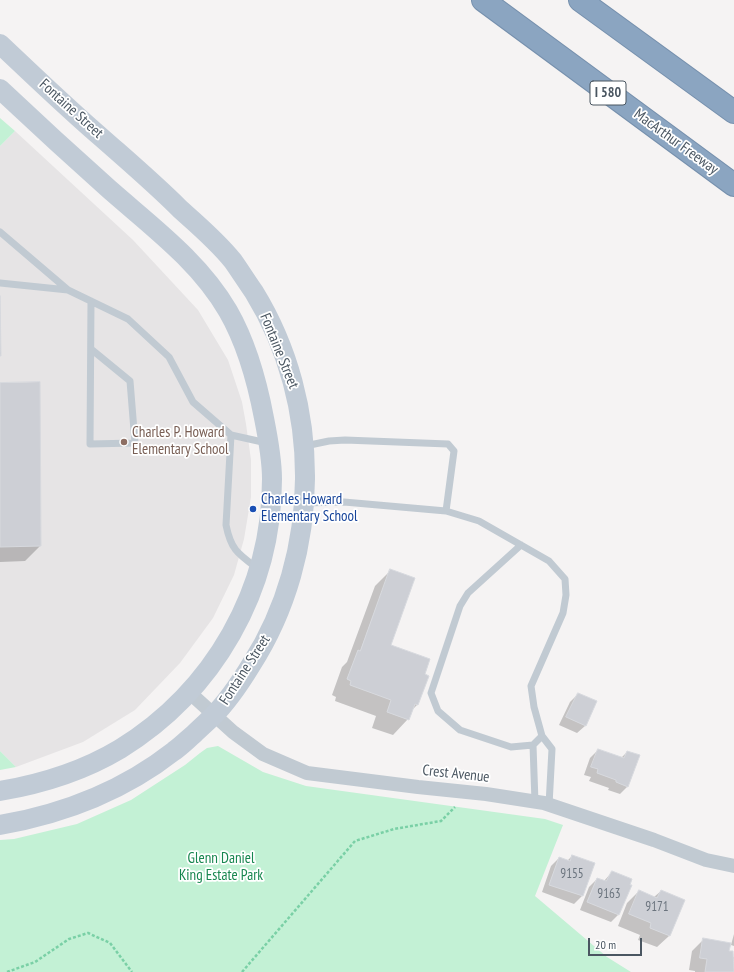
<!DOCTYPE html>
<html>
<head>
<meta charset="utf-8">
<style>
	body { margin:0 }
	#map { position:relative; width:734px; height:972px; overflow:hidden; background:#f5f3f3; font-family:"PT Sans Narrow",sans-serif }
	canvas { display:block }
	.scale { position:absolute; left:588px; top:938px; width:54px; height:18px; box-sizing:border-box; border:2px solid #4a5661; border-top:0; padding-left:5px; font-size:12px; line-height:14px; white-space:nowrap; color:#4a5661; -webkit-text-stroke:3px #fff; paint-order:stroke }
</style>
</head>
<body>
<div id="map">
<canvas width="734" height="972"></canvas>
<div class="scale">20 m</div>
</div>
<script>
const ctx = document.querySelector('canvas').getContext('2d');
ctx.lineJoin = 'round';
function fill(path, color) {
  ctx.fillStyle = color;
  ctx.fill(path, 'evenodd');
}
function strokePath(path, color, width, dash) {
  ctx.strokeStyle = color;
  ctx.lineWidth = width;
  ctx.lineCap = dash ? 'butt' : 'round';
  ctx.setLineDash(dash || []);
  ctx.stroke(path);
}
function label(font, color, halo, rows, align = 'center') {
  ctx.font = font + ' "PT Sans Narrow",sans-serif';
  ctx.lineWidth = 3.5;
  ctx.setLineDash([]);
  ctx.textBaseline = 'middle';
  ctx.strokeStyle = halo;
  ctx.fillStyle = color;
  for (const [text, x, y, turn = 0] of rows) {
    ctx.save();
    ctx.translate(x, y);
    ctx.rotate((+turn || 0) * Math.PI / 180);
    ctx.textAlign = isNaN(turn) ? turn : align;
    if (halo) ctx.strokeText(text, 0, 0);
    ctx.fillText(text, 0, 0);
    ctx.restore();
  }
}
fill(new Path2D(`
	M 15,131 L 133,240 L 198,310 L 228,360 L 242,402 L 246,424 L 251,460 L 251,497 L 244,539 L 234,575 L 213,618 L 180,663 L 135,710 L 83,742 L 16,767 L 0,751 L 0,146 Z`), '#e6e4e5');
fill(new Path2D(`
	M 0,118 L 15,131 L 0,146 Z
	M 218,746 L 263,772 L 306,786 L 545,819 L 563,825 L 535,896 L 607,957 L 631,972 L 0,972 L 0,840 L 14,839 L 77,824 L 131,800 L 185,765 L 200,753 L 207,748 Z
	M 0,751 L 16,767 L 0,770 Z`), '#c3f1d5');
fill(new Path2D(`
	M 0,384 L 40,546 L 25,561 L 0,562 Z
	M 391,570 L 390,646 L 423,675 L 418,704 L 411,711 L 408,719 L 393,735 L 372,728 L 376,716 L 335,701 L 336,697 L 332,695 L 342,667 L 347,662 L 375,586 Z
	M 578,694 L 585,726 L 577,733 L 559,725 L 570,702 Z
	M 598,750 L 621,758 L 627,752 L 628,786 L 620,794 L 608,790 L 609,788 L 589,781 L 591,777 L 584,775 L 590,758 Z
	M 572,856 L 593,864 L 582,896 L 574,904 L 542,892 L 551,866 L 559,858 L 567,861 Z
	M 612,872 L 619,914 L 611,922 L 580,910 L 589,887 L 597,879 L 604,881 Z
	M 639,891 L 654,897 L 661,891 L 683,900 L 669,936 L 657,947 L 638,940 L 640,935 L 618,926 L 627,903 Z
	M 734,934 L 734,946 L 731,945 Z
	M 704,939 L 728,952 L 731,957 L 734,957 L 734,972 L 695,972 L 695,971 L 689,970 L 692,951 Z`), '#0003');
const building = new Path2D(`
	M 0,296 L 1,356 L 0,356 Z
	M 40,382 L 41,546 L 0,547 L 0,383 Z
	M 390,569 L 415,578 L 391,645 L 430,659 L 425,674 L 429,676 L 418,705 L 415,704 L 409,720 L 387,712 L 391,700 L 350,685 L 351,681 L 347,679 L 358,650 L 360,651 Z
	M 578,693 L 597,701 L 586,726 L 566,717 Z
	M 598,749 L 624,758 L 627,751 L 640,755 L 628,787 L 616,782 L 616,780 L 597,773 L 598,769 L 591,767 Z
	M 572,855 L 595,863 L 583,896 L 549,885 L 559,857 L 570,861 Z
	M 612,871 L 632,879 L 630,885 L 632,885 L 619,915 L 587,902 L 597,878 L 606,881 Z
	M 639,890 L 657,898 L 661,890 L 685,900 L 670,936 L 650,928 L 651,923 L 629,914 Z
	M 703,938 L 731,943 L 729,951 L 733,951 L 734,972 L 705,972 L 707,959 L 700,958 Z`);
fill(building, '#cdcfd5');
strokePath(building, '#d7d9de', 1);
const highway = new Path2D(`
	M 483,0 L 734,185
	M 580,0 L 734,112`);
strokePath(highway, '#7690ad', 24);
strokePath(new Path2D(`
	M 7,972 L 35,962 L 69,939 L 88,933 L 110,943 L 132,972
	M 242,972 L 355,841 L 394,829 L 441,821 L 455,807`), '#7ad0a6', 2.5, [3, 2]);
strokePath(new Path2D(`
	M 0,232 L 68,290 L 128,319 L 169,357 L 193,402 L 231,435 L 267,443
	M 0,283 L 68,290
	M 91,349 L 130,381 L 135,443 L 90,444 L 91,301
	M 231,435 L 226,525 C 231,550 238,554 257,568
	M 305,446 L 329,441 L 345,440 L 448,444 L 454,451 L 446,511
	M 304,503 L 344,502 L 446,511 L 479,521 L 549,561 L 565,579 L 566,595 L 563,613 L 531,686 L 534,707 L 542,736 L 552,749 L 549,805
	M 521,545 L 468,593 L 460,606 L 431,693 L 438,711 L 460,730 L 511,747 L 533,745
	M 535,802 L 533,745 L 542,736`), '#c1cad2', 7);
strokePath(new Path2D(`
	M 190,693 L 233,732 L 263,754 L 307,773 L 418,787 L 486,794 L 544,803 L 654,840 L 706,860 L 734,866`), '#c1cad2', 14);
strokePath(new Path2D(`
	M 0,44 C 34,76 67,108 102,138 C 128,161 155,184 180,209 C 198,225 218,242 233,261 C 240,271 247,282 254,292 C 323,404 322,554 251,665 C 240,683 228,701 213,716 C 207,722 200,728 194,734 C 187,740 181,746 174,751 C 123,791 63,814 0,825
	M 0,89 C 36,123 72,156 109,189 C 151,226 199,261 228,311 C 247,344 257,381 264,418 C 268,438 272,459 272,479 C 272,590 214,691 120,749 C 85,770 41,784 0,791`), '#c1cbd6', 20);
strokePath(highway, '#8ba5c1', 22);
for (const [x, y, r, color] of [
	[124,442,4,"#8d6e63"],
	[253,509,4,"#1a4fb4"]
]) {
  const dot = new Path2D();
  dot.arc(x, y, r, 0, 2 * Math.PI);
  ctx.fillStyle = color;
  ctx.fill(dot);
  strokePath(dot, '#fff', 1.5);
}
label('13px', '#6b747e', null, [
	["9155",572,874],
	["9163",609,894],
	["9171",657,907]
]);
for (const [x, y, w] of [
	[608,93,36]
]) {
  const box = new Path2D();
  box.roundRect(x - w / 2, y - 12, w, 24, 3);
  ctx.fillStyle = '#fff';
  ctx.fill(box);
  strokePath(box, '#4a5661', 1);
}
label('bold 14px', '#4a5661', null, [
	["I 580",608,93]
]);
label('15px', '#4a5661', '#fff', [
	["Fontaine Street",71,109,42],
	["MacArthur Freeway",676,142,36],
	["Fontaine Street",279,351,68],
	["Fontaine Street",245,670,-57],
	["Crest Avenue",456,774,6]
]);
label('15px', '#785e54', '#fff', [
	["Charles P. Howard",132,433],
	["Elementary School",132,450]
], 'left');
label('15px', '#164399', '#fff', [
	["Charles Howard",261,500],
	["Elementary School",261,517]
], 'left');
label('15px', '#17864f', '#fff', [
	["Glenn Daniel",221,859],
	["King Estate Park",221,876]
]);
</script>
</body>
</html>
